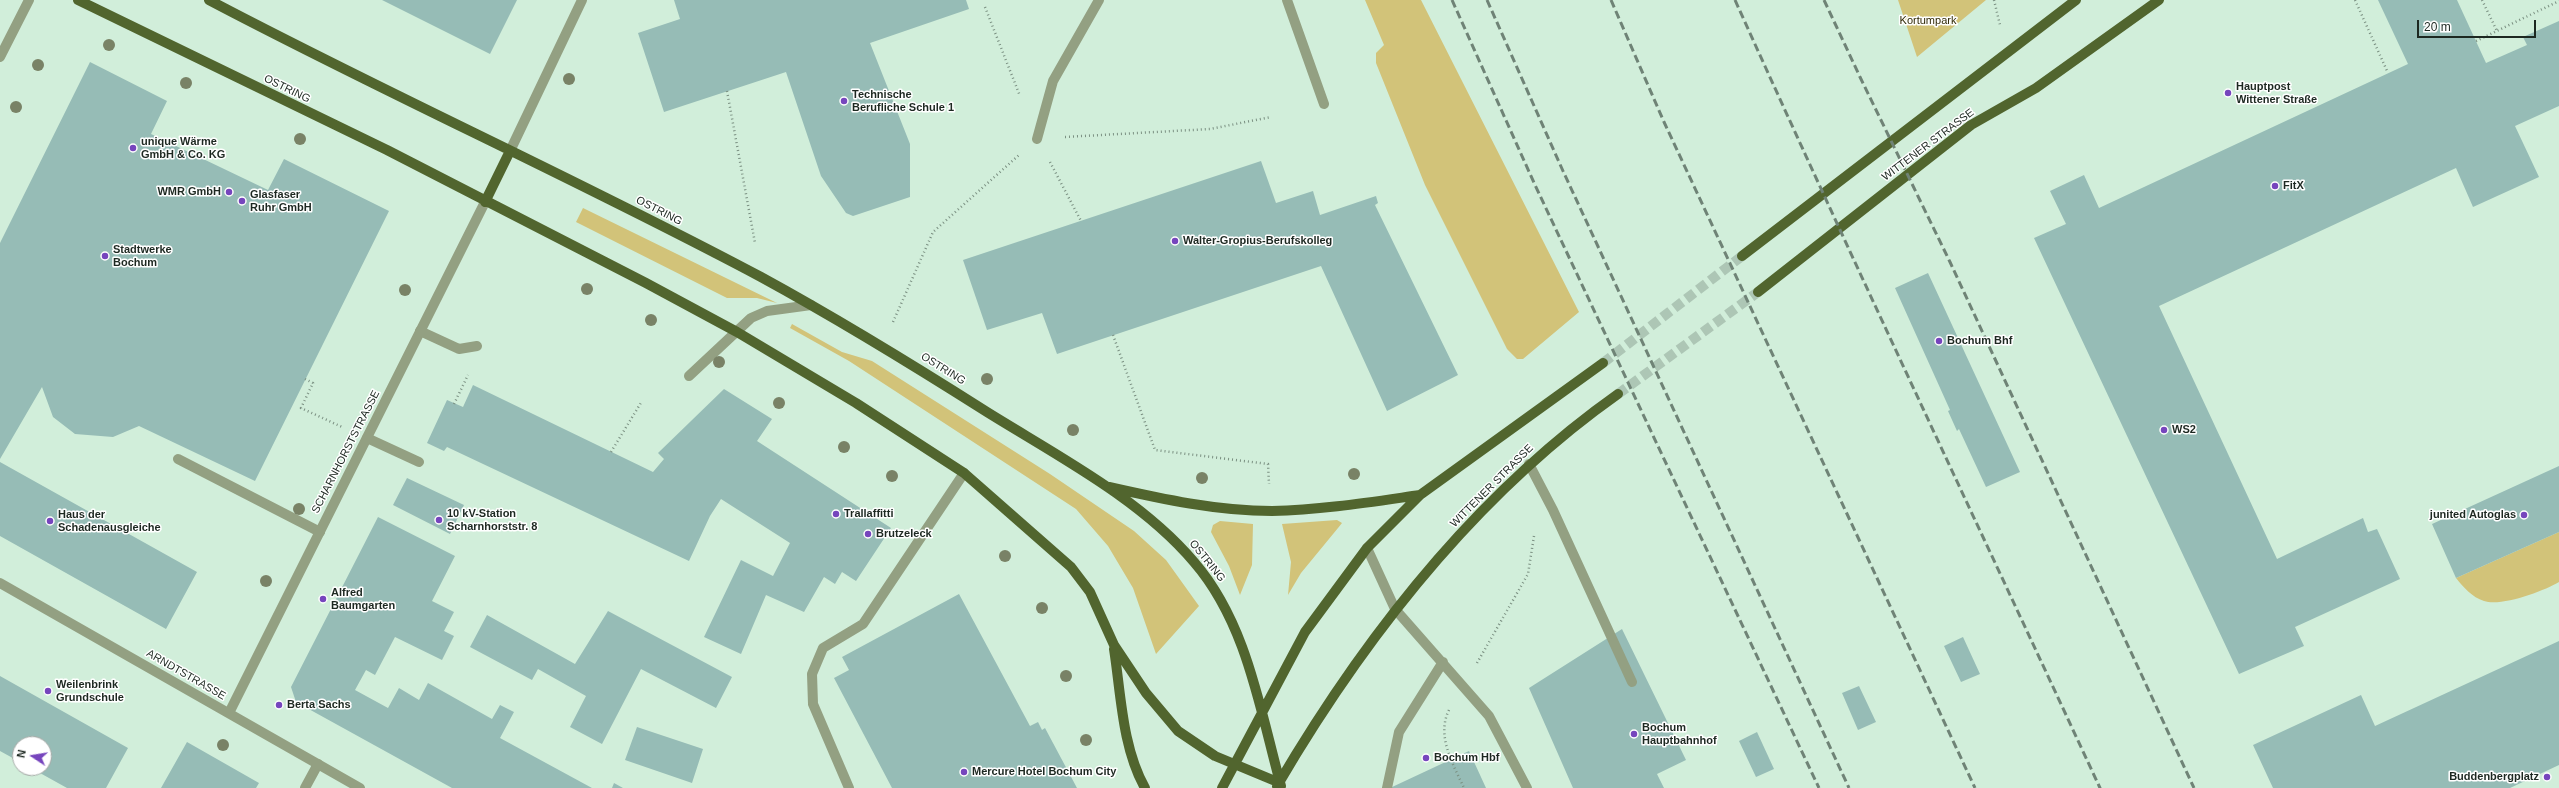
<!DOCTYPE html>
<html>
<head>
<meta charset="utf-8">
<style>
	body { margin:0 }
	#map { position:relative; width:2559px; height:788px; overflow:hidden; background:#d1eeda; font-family:Helvetica,sans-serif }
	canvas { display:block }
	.north { position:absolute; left:12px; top:736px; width:40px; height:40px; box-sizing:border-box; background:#fff; border:1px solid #a5a9a6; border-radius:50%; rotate:282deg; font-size:11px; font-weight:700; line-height:16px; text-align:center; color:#1d2821 }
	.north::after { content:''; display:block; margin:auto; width:14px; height:18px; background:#7645bd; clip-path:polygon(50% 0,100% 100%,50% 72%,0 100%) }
	.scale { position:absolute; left:2417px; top:20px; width:119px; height:18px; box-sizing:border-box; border:2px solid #1d2821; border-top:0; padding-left:5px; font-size:12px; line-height:14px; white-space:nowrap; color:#1d2821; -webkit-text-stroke:3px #fff; paint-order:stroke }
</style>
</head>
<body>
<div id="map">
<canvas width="2559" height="788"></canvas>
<div class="north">N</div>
<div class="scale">20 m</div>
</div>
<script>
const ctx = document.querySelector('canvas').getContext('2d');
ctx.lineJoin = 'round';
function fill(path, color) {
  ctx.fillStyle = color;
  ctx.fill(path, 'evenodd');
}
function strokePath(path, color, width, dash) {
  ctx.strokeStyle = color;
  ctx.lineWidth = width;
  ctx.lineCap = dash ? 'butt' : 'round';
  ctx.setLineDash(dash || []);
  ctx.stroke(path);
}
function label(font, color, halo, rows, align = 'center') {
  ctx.font = font + ' Helvetica,sans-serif';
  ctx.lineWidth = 3;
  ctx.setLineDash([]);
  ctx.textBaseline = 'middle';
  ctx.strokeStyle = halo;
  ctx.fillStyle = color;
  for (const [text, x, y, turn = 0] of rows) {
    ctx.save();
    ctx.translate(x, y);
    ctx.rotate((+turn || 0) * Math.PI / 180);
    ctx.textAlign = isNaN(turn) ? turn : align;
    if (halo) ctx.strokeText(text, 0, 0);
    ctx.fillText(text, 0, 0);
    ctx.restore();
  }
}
fill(new Path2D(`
	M 1365,0 L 1421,0 L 1579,312 L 1523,359 L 1517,359 L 1507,349 L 1425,185 L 1376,63 L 1376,53 L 1384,45 Z
	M 1898,0 L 1986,0 L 1917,57 Z
	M 583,208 L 777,303 L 757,298 L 727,298 L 576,222 Z
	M 792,324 L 842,352 L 872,361 L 1050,474 L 1134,531 L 1166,560 L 1199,606 L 1156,654 L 1133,588 L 1108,546 L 1076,509 L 849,361 L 790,328 Z
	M 1337,520 L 1342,523 L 1338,528 L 1301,573 L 1288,595 L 1291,562 L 1282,524 Z
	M 1220,521 L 1253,524 L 1252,565 L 1240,595 L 1229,566 L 1211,532 L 1213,525 Z
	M 2559,532 L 2559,582 C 2544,591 2501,607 2484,601 C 2472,597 2464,588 2456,578 Z`), '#d2c379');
fill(new Path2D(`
	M 382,0 L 517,0 L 490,54 Z
	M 674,0 L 966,0 L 969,9 L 870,43 L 910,144 L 910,197 L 853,216 L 846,213 L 821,176 L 786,72 L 664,112 L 638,33 L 680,19 Z
	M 2378,0 L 2457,0 L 2486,63 L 2527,45 L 2523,37 L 2559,21 L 2559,106 L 2515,126 L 2539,177 L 2473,207 L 2456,168 L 2159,306 L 2277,559 L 2363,518 L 2368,532 L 2377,529 L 2400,579 L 2295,627 L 2304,646 L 2239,674 L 2034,238 L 2066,224 L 2050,191 L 2084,175 L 2099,208 L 2408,64 Z
	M 90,62 L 167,101 L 151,134 L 268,190 L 284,159 L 389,211 L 255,481 L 139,426 L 113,437 L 75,434 L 53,417 L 42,387 L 0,459 L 0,243 Z
	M 1261,161 L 1276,203 L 1313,191 L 1320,215 L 1376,196 L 1378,203 L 1375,205 L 1458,375 L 1387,411 L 1321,266 L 1057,354 L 1042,313 L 987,330 L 963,260 Z
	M 1928,273 L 2020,472 L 1986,487 L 1959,429 L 1957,431 L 1948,411 L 1950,410 L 1895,288 Z
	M 473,385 L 653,472 L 664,459 L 658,453 L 724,389 L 772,419 L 757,441 L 891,528 L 856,581 L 842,572 L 835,584 L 824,577 L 804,612 L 766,595 L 741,654 L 704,637 L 741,560 L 773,576 L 790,543 L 721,499 L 710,516 L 689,561 L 447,447 L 444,451 L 427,443 L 447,400 L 463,407 Z
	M 0,462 L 197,572 L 166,629 L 0,536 Z
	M 2559,466 L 2559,532 L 2456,578 L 2432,524 Z
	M 407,478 L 464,505 L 450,534 L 393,505 Z
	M 378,517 L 455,556 L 432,601 L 454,612 L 444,631 L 454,636 L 442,660 L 395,637 L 375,675 L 366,670 L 355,690 L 388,708 L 399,688 L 419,700 L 428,683 L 492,719 L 500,705 L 514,712 L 500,738 L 592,788 L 452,788 L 296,702 L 291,687 Z
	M 959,594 L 1030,726 L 1038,722 L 1042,730 L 1045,728 L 1077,788 L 892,788 L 834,678 L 849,670 L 842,657 Z
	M 608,611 L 732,677 L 716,708 L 641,669 L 602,744 L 570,727 L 586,696 L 538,669 L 532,680 L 470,647 L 487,615 L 575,664 Z
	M 1622,629 L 1686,760 L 1657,774 L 1664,788 L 1573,788 L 1529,688 Z
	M 1963,637 L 1980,674 L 1961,682 L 1944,646 Z
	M 2559,641 L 2559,765 L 2510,788 L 2273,788 L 2253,745 L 2361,695 L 2375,726 Z
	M 0,676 L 128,748 L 106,788 L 67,788 L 31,768 L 44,768 L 44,744 L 20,744 L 20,762 L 0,751 Z
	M 1859,686 L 1876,722 L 1858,730 L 1842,693 Z
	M 637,727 L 703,749 L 692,783 L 625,760 Z
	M 1757,732 L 1774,769 L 1756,777 L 1739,741 Z
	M 187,742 L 259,783 L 256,788 L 161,788 Z
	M 1469,751 L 1486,788 L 1390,788 Z
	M 614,783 L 623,788 L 612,788 Z`), '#96bcb6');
strokePath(new Path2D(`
	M 1603,363 L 1742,256
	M 1618,394 L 1758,292`), '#adc6b5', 10, [10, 5]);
strokePath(new Path2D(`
	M 1994,0 L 2000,25
	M 2355,0 L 2388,73
	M 2482,0 L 2497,31
	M 985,7 L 1020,96
	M 2476,41 L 2559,1
	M 727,91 L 755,243
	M 1065,137 L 1210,129 L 1271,117
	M 1050,162 L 1081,221
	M 893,322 L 933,232 L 1019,155
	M 1113,335 L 1155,450 L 1268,464 L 1269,484
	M 305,379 L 313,383 L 301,408 L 342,427
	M 454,404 L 468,375
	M 611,452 L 642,401
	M 1477,663 L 1528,574 L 1534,536
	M 1449,710 C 1436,736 1453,764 1464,788`), '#7b9082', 2.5, [1, 3]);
strokePath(new Path2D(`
	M 1287,0 L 1324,104
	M 1037,139 L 1053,81 L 1099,0
	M 420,331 L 459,349 L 477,346
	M 689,376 L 751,318 L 767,311 L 811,305
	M 367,438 L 419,462
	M 178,459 L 320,532
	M 1529,464 L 1553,510 L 1632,682
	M 1367,548 L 1395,609 L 1489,716 L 1527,788
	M 305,788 L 318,764
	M 849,788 L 813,704 L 812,674 L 823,648 L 863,624 L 964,473
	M 1387,788 L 1399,732 L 1443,662`), '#93a082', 10);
strokePath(new Path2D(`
	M 0,57 L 29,0
	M 510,151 L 582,0
	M 0,583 L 360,788
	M 229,713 L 485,202`), '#93a082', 10);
strokePath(new Path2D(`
	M 78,0 L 387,150 L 646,283 L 737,332 L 856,403 L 964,473 L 1071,567 L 1090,592 L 1114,645 L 1146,693 L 1178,731 L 1215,756 L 1280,783
	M 209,0 C 391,96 579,180 761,277 C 838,319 913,365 987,412 C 1056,455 1141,499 1194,562 C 1247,623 1260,710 1281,786
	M 485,202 L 510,151
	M 1742,256 L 2076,0
	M 1758,292 L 1971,125 L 2036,88 L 2159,0
	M 1109,487 C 1162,499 1217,511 1272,511 C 1322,510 1371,502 1420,495
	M 1114,649 C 1121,694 1122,747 1145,788
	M 1277,786 C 1365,636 1475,495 1618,394
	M 1222,788 L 1305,632 L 1367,548 L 1420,495 L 1603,363`), '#51652e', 10);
strokePath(new Path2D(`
	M 1452,0 L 1535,185 L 1819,788
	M 1487,0 L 1563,171 L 1849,788
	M 1611,0 L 1664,122 L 1975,788
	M 1735,0 C 1854,264 1978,525 2100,788
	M 1824,0 L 1860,77 L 1950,262 L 2194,788`), '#6f8376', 3, [8, 4]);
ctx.fillStyle = '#798266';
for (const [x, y] of [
	[109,45],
	[38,65],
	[569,79],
	[186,83],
	[16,107],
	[300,139],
	[587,289],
	[405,290],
	[651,320],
	[719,362],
	[987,379],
	[779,403],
	[1073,430],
	[844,447],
	[1354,474],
	[892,476],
	[1202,478],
	[299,509],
	[1005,556],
	[266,581],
	[1042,608],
	[1066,676],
	[1086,740],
	[223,745]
]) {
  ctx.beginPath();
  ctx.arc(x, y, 6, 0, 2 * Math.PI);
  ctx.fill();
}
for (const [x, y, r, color] of [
	[2228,93,4,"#7645bd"],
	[844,101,4,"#7645bd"],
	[133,148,4,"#7645bd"],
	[2275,186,4,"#7645bd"],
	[229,192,4,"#7645bd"],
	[242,201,4,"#7645bd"],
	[1175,241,4,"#7645bd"],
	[105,256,4,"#7645bd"],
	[1939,341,4,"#7645bd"],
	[2164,430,4,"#7645bd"],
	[836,514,4,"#7645bd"],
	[2524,515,4,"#7645bd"],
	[439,520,4,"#7645bd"],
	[50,521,4,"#7645bd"],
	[868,534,4,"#7645bd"],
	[323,599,4,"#7645bd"],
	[48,691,4,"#7645bd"],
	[279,705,4,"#7645bd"],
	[1634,734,4,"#7645bd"],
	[1426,758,4,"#7645bd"],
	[964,772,4,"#7645bd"],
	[2547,777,4,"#7645bd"]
]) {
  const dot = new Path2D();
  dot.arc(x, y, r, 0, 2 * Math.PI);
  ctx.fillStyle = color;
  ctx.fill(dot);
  strokePath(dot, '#fff', 1.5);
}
label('11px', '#312a07', '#fff', [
	["Kortumpark",1928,21]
]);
label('bold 11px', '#1d2821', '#fff', [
	["Hauptpost",2236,87],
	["Wittener Straße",2236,100],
	["Technische",852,95],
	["Berufliche Schule 1",852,108],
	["unique Wärme",141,142],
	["GmbH & Co. KG",141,155],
	["FitX",2283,186],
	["WMR GmbH",221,192,"right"],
	["Glasfaser",250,195],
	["Ruhr GmbH",250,208],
	["Walter-Gropius-Berufskolleg",1183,241],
	["Stadtwerke",113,250],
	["Bochum",113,263],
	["Bochum Bhf",1947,341],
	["WS2",2172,430],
	["10 kV-Station",447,514],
	["Scharnhorststr. 8",447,527],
	["Trallaffitti",844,514],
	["Haus der",58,515],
	["Schadenausgleiche",58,528],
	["junited Autoglas",2516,515,"right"],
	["Brutzeleck",876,534],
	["Alfred",331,593],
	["Baumgarten",331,606],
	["Weilenbrink",56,685],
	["Grundschule",56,698],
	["Berta Sachs",287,705],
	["Bochum",1642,728],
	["Hauptbahnhof",1642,741],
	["Bochum Hbf",1434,758],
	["Mercure Hotel Bochum City",972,772],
	["Buddenbergplatz",2539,777,"right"]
], 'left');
label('11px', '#1d2821', '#fff', [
	["OSTRING",287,89,26],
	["WITTENER STRASSE",1928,145,-37],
	["OSTRING",659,211,27],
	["OSTRING",943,369,32],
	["SCHARNHORSTSTRASSE",346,452,-63],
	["WITTENER STRASSE",1492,486,-45],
	["OSTRING",1207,561,51],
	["ARNDTSTRASSE",186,675,30]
]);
</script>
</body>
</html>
